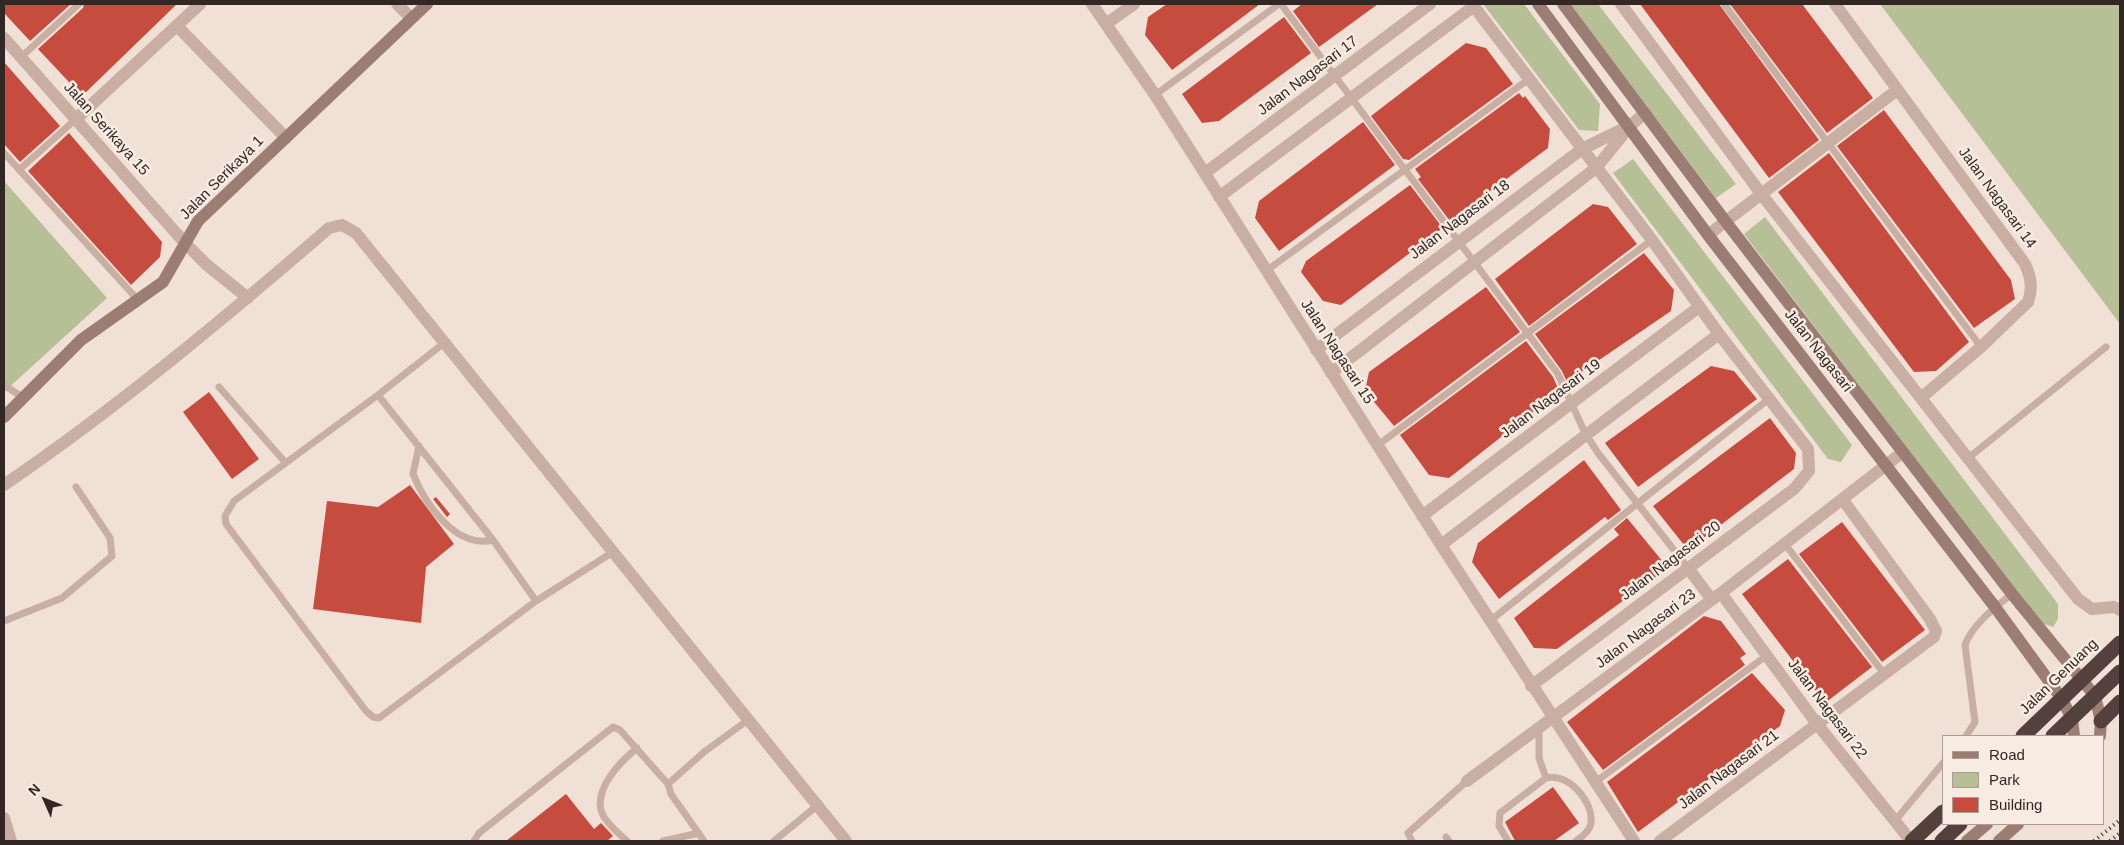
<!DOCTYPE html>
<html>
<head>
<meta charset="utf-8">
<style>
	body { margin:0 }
	#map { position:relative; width:2124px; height:845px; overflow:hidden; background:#f0e0d6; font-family:Arial,sans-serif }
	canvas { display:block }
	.frame { position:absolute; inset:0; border:5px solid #332725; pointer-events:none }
	.legend { position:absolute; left:1942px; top:735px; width:162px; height:90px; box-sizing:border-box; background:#f8ebe2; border:1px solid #a99d96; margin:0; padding:6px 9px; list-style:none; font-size:15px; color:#332725 }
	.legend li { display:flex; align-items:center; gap:10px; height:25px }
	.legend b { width:25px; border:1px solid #a99d96 }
	.north { position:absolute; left:20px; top:775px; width:50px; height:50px; -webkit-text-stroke:4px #f8ebe2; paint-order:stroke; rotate:314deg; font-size:14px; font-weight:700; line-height:20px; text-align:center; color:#332725 }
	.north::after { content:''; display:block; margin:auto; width:18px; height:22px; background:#332725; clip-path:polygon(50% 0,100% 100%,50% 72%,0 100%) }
</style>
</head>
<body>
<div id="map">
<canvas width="2124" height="845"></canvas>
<div class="frame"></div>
<ul class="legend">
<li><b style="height:6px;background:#9b7d74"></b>Road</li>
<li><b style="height:14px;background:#b7bf97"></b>Park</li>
<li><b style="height:14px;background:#c54c3f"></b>Building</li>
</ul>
<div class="north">N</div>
</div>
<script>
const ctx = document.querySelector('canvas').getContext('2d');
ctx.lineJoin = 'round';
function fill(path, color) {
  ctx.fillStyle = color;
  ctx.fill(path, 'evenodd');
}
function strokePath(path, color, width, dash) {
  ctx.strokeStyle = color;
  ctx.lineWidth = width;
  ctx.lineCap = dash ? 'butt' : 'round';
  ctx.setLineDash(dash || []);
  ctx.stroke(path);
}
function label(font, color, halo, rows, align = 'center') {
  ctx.font = font + ' Arial,sans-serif';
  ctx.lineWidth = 5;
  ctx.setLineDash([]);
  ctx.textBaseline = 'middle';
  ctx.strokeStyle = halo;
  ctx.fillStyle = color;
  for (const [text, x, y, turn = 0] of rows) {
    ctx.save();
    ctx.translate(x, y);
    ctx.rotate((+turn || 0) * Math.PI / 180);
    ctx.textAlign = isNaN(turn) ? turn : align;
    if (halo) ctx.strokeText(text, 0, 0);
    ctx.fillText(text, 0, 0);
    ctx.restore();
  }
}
fill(new Path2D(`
	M 1483,4 L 1524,4 L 1600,104 L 1598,131 L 1579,130 Z
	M 1570,4 L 1598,4 L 1736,184 L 1716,198 Z
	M 1880,4 L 2120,4 L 2120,324 Z
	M 1633,159 L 1852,445 L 1841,462 L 1828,459 L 1613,173 Z
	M 4,181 L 107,298 L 4,392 Z
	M 1765,217 L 2058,604 L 2058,619 L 2053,627 L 2044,624 L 2028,607 L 1744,234 Z`), '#b7bf97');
fill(new Path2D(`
	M 4,4 L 71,4 L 30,41 L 4,13 Z
	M 84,4 L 177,4 L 82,96 L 38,49 L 83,8 Z
	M 1167,4 L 1260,4 L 1172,70 L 1145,35 L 1148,17 Z
	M 1302,4 L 1378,4 L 1319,47 L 1293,11 Z
	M 1640,4 L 1719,4 L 1819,140 L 1769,178 Z
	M 1730,4 L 1802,4 L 1873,98 L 1827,133 Z
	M 1284,17 L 1311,53 L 1219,121 L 1202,123 L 1182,94 Z
	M 1466,43 L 1486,48 L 1513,84 L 1409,160 L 1403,159 L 1371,116 Z
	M 4,62 L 60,126 L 20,162 L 4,144 Z
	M 1519,93 L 1523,98 L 1525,96 L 1550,129 L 1548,148 L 1450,221 L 1418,179 L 1421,177 L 1415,169 Z
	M 1884,110 L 2011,280 L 2015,299 L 1974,328 L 1837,146 Z
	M 1363,122 L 1395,165 L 1279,251 L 1255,218 L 1259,201 Z
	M 69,133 L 162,242 L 160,257 L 131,285 L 28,171 Z
	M 1829,153 L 1969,342 L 1936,371 L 1914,372 L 1778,192 Z
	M 1410,185 L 1442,227 L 1439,231 L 1341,305 L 1323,301 L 1301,272 L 1306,261 Z
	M 1593,204 L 1608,207 L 1637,244 L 1529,326 L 1495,279 Z
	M 1644,253 L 1674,290 L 1671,311 L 1567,382 L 1562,371 L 1535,334 Z
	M 1486,287 L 1520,332 L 1394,426 L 1365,391 L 1369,372 Z
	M 1526,341 L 1553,377 L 1558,388 L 1555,390 L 1557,393 L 1449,478 L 1429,475 L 1400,435 Z
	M 1711,366 L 1734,371 L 1757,399 L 1638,487 L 1605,443 Z
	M 209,392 L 259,459 L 232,479 L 183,412 Z
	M 1770,418 L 1796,453 L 1794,469 L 1688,550 L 1653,506 Z
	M 1584,460 L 1621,510 L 1608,520 L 1605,517 L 1499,599 L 1472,562 L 1478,543 Z
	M 410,485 L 454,544 L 426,567 L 421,623 L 313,609 L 327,501 L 378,507 Z
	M 436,497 L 450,514 L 447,517 L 433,499 Z
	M 1627,518 L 1668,568 L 1557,649 L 1534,648 L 1514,618 L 1619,535 L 1614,529 Z
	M 1842,522 L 1925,630 L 1882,662 L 1799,554 Z
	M 1788,559 L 1872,667 L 1825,703 L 1742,594 Z
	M 1704,616 L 1721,621 L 1746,654 L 1740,658 L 1745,665 L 1603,770 L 1567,722 Z
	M 1752,673 L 1785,710 L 1780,726 L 1638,832 L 1607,782 Z
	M 1553,787 L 1579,823 L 1554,841 L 1515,841 L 1505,822 Z
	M 566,794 L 594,829 L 601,823 L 613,836 L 607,841 L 506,841 Z`), '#c54c3f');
strokePath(new Path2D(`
	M 1281,4 L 1558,374 L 1585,433 L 1598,453 L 1688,568
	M 1724,4 L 1981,347
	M 20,58 L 79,4
	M 1155,95 L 1279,4
	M 4,153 L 138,300
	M 19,170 L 76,119
	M 1266,271 L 1529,79
	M 444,343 L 378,395 L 234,501 L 225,516 L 226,524 L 366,711 L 373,717 L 379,718 L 536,601 L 613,552
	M 4,385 L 22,397
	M 219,387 L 285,462
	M 378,395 L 493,540 L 536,601
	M 1378,445 L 1652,240
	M 419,446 L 413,474 C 425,504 456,549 493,540
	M 1967,459 L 2106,347
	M 1785,544 L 1885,675
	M 1491,620 L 1770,398
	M 4,621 L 62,598 L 112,556 L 110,538 L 76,487
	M 1966,736 L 1975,722 L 1965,645 C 1972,625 1995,607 2012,594
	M 1546,778 C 1568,772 1594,802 1591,823 C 1590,831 1582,837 1576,841
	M 1594,783 L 1766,656
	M 1894,822 L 1943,763
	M 1446,837 L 1449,841
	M 474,841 L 479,833 L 613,727 L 620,730 L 668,784
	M 627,841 C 619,834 606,823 602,813 C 593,789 621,761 637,748
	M 663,841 L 699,833
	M 704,841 L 671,794 L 668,784 L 704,752 L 748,720
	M 774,841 L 818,805
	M 1412,841 L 1408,833 L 1467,781
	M 1508,841 L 1499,826 L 1500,813 L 1546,778 L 1539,758 L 1539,728`), '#c8aea3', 7);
strokePath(new Path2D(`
	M 397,4 L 411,18
	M 1092,4 L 1155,95 L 1441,545 L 1634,841
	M 1472,4 L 1652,240 L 1719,334 L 1808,449 L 1809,471 L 1794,489 L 1531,686
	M 1621,4 L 1762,195 L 2078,599 L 2092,609 L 2114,607 L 2120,610
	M 1835,4 L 2025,264 C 2031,277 2033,288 2028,302 L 1981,347 L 1922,397
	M 1106,24 L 1134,4
	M 177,26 L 286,138
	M 4,38 L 184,242 L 207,265 L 248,298
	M 76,119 L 200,4
	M 1205,173 L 1430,4
	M 1219,197 L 1474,6
	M 1708,235 L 1897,90
	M 1316,350 L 1582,149 L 1625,128
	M 1331,373 L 1596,168 L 1630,126 L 1646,112
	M 4,485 C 118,407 225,318 329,228 L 342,225 L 356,233 L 846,841
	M 1422,516 L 1699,307
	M 1441,545 L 1719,334
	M 1688,568 L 1712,600
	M 1721,593 L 1817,724 L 1911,841
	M 1467,781 L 1721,593 L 1903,452
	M 4,818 L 11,841
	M 1660,841 L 1934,637 L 1936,631 L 1930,619 L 1843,500`), '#c8aea3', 12);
strokePath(new Path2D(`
	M 1538,4 L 1708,235 L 1995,607 L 2062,699 L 2072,719 L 2074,736
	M 1563,4 L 1726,222 L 2012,594 L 2095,696 L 2101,721 L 2100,736
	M 4,417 L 81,340 L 163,282 L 198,221 L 427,4
	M 1967,841 L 1987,824
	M 1999,841 L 2018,824`), '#9b7d74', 12);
strokePath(new Path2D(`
	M 2101,721 L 2120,702
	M 2023,736 L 2120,643
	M 2053,736 L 2120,672
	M 1912,841 L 1943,812
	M 1942,841 L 1960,824`), '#54403c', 15);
strokePath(new Path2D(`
	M 2094,841 L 2120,820
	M 2110,841 L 2120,833`), '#332725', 4, [1, 4]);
label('15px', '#332725', '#f8ebe2', [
	["Jalan Nagasari 17",1308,76,-37],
	["Jalan Serikaya 15",106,129,48],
	["Jalan Serikaya 1",222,178,-45],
	["Jalan Nagasari 14",1997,198,54],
	["Jalan Nagasari 18",1460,220,-37],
	["Jalan Nagasari",1818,351,52],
	["Jalan Nagasari 15",1337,352,57],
	["Jalan Nagasari 19",1551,399,-37],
	["Jalan Nagasari 20",1671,561,-37],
	["Jalan Nagasari 23",1646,629,-37],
	["Jalan Genuang",2059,677,-44],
	["Jalan Nagasari 22",1827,709,53],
	["Jalan Nagasari 21",1729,770,-37]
]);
</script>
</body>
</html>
